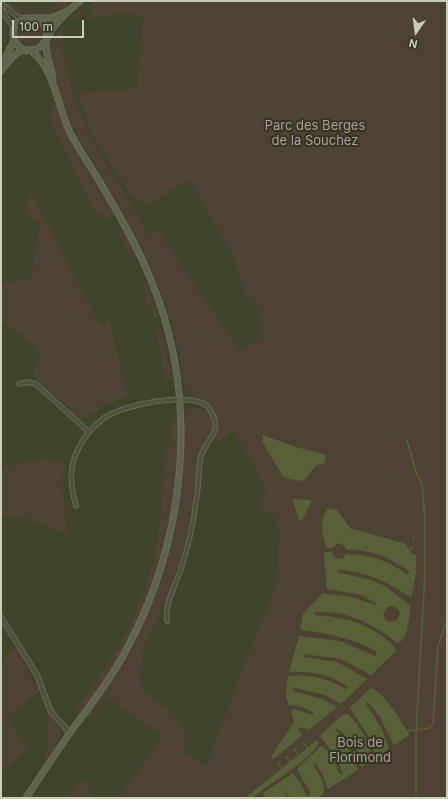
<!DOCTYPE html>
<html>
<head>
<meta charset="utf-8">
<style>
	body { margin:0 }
	#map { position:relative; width:448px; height:799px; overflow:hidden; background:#3e4329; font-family:Inter,sans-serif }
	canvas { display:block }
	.frame { position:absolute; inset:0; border:2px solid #c8ccbb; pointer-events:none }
	.north { position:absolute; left:396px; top:12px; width:40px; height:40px; -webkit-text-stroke:3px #333822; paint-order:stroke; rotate:194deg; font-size:11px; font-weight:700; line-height:16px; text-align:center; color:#c8ccbb }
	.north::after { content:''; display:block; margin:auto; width:14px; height:18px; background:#c8ccbb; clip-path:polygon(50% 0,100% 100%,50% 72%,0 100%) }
	.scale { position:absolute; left:12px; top:20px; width:72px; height:18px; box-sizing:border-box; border:2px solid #c8ccbb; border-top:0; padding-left:5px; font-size:12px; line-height:14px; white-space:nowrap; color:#c8ccbb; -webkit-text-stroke:3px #333822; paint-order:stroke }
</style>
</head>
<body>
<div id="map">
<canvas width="448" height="799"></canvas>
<div class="frame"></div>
<div class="north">N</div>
<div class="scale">100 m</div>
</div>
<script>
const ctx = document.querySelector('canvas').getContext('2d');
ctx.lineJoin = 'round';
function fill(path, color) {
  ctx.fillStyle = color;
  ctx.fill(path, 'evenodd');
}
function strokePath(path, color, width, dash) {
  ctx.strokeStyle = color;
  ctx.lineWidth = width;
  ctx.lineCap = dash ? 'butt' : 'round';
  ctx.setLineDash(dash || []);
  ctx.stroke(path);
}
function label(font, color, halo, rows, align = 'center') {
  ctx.font = font + ' Inter,sans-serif';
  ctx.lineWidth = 4;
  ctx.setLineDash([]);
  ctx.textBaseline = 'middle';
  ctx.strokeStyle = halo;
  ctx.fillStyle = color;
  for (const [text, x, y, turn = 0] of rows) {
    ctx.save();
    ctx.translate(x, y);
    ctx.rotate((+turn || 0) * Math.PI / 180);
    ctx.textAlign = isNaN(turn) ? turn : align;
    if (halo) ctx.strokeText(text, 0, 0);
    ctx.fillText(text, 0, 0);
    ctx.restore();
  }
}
fill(new Path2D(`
	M 1,1 C 13,1 12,4 21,9 C 31,13 46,9 56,7 L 55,1 L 72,1 L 56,15 L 53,13 L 50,16 L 18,13 Z
	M 447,1 L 447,798 L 119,798 L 162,736 L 106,697 L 89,718 L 76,709 C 101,675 126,640 141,600 C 160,550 164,497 165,444 L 171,444 L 172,419 L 186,419 L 189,410 L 197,407 L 207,412 L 211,419 L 212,430 L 198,456 L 194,496 L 185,545 L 171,589 L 145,645 L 139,680 L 144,691 L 175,714 L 185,730 L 184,751 L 206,766 L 252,644 L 276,587 L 279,533 L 273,515 L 259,509 L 264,495 L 265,486 L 233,430 L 218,443 L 214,440 L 218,426 L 212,408 L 202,400 L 191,396 L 184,388 L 179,352 L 169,315 L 155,280 L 143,252 L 67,116 L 57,86 L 49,48 C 55,30 66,22 80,10 L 83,11 L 81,16 L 66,22 L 62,30 L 64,55 L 73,94 L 88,134 L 149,235 L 158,230 L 240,351 L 260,337 C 261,325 259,313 255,302 L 248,304 L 234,258 L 189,180 L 148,206 L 132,197 L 116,173 L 91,132 L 78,93 L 137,88 L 143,17 L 122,13 L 85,20 L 92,14 L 91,2 Z
	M16 34a14 14 0 1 1 28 0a14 14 0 1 1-28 0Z
	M 52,100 L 58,110 L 66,131 L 115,216 L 108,220 L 104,215 L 96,214 L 51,122 Z
	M 31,192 L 101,326 L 110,321 L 127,396 L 103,405 L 82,420 L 33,375 L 35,363 L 39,361 L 40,356 L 23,336 L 1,321 L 1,283 L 31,278 L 40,222 L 24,216 Z
	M 123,229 L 137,255 L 131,256 L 117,232 Z
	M 147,282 L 159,318 L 154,317 L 150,305 L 146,305 L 145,296 L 141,285 Z
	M 162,330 L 173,380 L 166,382 L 156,332 Z
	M 46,459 L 65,463 L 63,483 L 67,534 L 29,519 L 2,517 L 1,545 L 1,487 L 3,487 L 1,485 L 1,467 Z
	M 16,648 L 39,691 L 6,718 L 28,748 L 1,773 L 1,660 Z
	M 47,713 L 48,713 L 59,727 L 61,737 L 41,770 L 40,769 L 47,750 Z
	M 82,778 L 96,798 L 68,798 Z`), '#4d4233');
fill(new Path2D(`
	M 263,435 L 296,447 L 326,455 L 324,464 L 317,465 L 303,481 L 284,478 L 263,443 Z
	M 293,499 L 312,500 L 303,519 L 299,521 Z
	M 328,508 L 337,510 L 350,528 L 406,544 L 411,553 L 416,555 L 416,573 L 411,598 C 389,582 366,572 339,570 L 338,572 L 371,580 L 385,586 L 411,606 L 407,631 L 403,640 L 397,643 C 372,623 346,610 314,612 L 315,615 C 341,617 365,622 386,639 C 390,643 395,646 396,651 L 371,675 L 341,659 L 303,654 L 304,657 L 337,662 L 367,679 L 341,704 L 325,695 L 292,687 L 293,691 L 323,699 L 337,707 L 309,730 L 300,727 L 298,730 L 303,735 L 274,759 L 272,759 L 272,755 L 294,722 L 291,711 L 294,709 L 313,715 L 313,712 L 299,706 L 289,705 L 286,697 L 288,676 C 310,674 327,678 346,689 L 348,688 L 347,686 C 329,674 310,671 289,672 L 299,636 L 340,641 L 375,656 L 377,652 C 354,638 327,633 300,630 L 303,614 L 323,593 L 352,597 L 375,605 L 377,604 L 361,595 L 327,589 L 324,555 L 325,552 L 332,552 L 333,556 L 338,559 L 343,558 L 346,554 C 370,554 388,561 407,574 L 409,573 L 409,571 C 389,557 371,549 347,550 L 343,545 L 338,543 L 332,548 L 326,548 C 323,530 318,526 328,508 ZM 391,606 L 397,608 L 400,613 L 397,620 L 392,622 L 387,621 L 383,615 L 386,608 Z
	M 370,688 C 384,690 399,720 408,731 L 409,735 L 395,745 L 393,744 L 380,717 L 368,702 L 366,704 L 382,729 L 389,749 L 362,767 L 361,766 C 355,753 349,735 336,728 L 335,729 L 350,749 L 358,770 L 328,789 L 322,773 L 315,763 L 313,765 C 318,772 333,793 317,798 C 310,799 298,798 291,798 L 283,790 L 287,798 L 266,798 L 263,793 L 293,773 L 302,786 L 307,797 L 309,796 L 310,792 L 298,771 L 298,768 L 321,746 C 331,750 336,765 340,775 L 343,774 L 337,758 L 320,736 L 343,714 L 348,714 C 358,725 366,736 371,751 L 375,753 L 367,734 L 350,708 Z
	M 317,740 L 319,743 C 303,767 273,780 252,798 L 245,798 Z`), '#586037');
strokePath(new Path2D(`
	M 407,440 L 416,472 L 422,484 L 425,520 L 425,573 L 416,732 L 416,798
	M 414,540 L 414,537
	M 409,550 L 413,546
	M 408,731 L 429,728 L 433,724 L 438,646 L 447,621
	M 303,742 L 307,747
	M 294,749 L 298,754
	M 286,756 L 289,761
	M 278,763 L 281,768`), '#586037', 1.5);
const minor = new Path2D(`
	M 1,3 L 18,17 L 24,18
	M 1,9 L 14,28
	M 19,384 L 28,382 L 36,384 L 89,432
	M 76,506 C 73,493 70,481 72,468 C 75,448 88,430 104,418 C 122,405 186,392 206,405 C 210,408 212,413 214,418 C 220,434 205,442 201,456 C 198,468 199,483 197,495 C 194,520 189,545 181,569 C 176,585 164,604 167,621`);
const tertiary = new Path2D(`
	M 1,617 L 37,675 L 51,712 L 70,733`);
const secondary = new Path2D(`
	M 38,19 L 45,26 L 47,36
	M 26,51 C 19,48 14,43 13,35 C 12,12 37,19 50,18 C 56,17 62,14 67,11
	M 1,67 L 14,40
	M 1,71 C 6,65 11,58 16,54 C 27,46 36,55 45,42
	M 53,81 C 52,69 47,59 46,47 C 44,32 69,10 80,1
	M 26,798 C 42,774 58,749 75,726 C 92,703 110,680 124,654 C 186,542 201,401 151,280 C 136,243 115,208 95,174 C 86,159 75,144 68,128 C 57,103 54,68 31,51`);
strokePath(minor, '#6e735f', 5.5);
strokePath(tertiary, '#6e735f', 6);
strokePath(secondary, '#6e735f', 7);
strokePath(minor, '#4e523e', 4);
strokePath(tertiary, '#4e523e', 4.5);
strokePath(secondary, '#5f654c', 5.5);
label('13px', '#b4979b', '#333822', [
	["Parc des Berges",315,126],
	["de la Souchez",315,141],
	["Bois de",360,743],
	["Florimond",360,758]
]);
</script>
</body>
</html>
